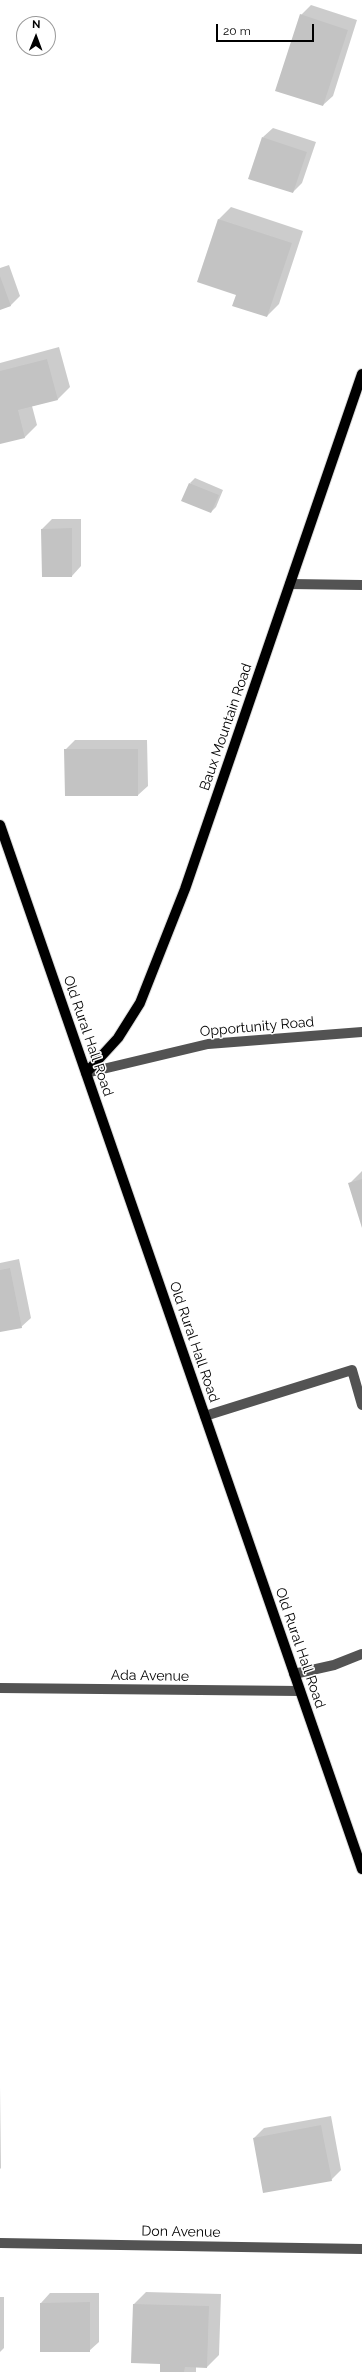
<!DOCTYPE html>
<html>
<head>
<meta charset="utf-8">
<style>
	body { margin:0 }
	#map { position:relative; width:362px; height:2372px; overflow:hidden; background:#fff; font-family:Raleway,sans-serif }
	canvas { display:block }
	.north { position:absolute; left:16px; top:16px; width:40px; height:40px; box-sizing:border-box; background:#fff; border:1px solid #999; border-radius:50%; rotate:1deg; font-size:11px; font-weight:700; line-height:16px; text-align:center; color:#000 }
	.north::after { content:''; display:block; margin:auto; width:14px; height:18px; background:#000; clip-path:polygon(50% 0,100% 100%,50% 72%,0 100%) }
	.scale { position:absolute; left:216px; top:24px; width:98px; height:18px; box-sizing:border-box; border:2px solid #000; border-top:0; padding-left:5px; font-size:12px; line-height:14px; white-space:nowrap; color:#000; -webkit-text-stroke:3px #fff; paint-order:stroke }
</style>
</head>
<body>
<div id="map">
<canvas width="362" height="2372"></canvas>
<div class="north">N</div>
<div class="scale">20 m</div>
</div>
<script>
const ctx = document.querySelector('canvas').getContext('2d');
ctx.lineJoin = 'round';
function fill(path, color) {
  ctx.fillStyle = color;
  ctx.fill(path, 'evenodd');
}
function strokePath(path, color, width, dash) {
  ctx.strokeStyle = color;
  ctx.lineWidth = width;
  ctx.lineCap = dash ? 'butt' : 'round';
  ctx.setLineDash(dash || []);
  ctx.stroke(path);
}
function label(font, color, halo, rows, align = 'center') {
  ctx.font = font + ' Raleway,sans-serif';
  ctx.lineWidth = 3;
  ctx.setLineDash([]);
  ctx.textBaseline = 'middle';
  ctx.strokeStyle = halo;
  ctx.fillStyle = color;
  for (const [text, x, y, turn = 0] of rows) {
    ctx.save();
    ctx.translate(x, y);
    ctx.rotate((+turn || 0) * Math.PI / 180);
    ctx.textAlign = isNaN(turn) ? turn : align;
    if (halo) ctx.strokeText(text, 0, 0);
    ctx.fillText(text, 0, 0);
    ctx.restore();
  }
}
fill(new Path2D(`
	M 311,5 L 357,20 L 333,96 L 323,105 L 301,15 Z
	M 273,128 L 316,142 L 302,183 L 293,192 L 263,137 Z
	M 231,207 L 303,231 L 279,304 L 267,316 L 237,294 L 219,219 Z
	M 9,265 L 20,296 L 10,306 L 0,309 L 0,268 Z
	M 59,347 L 70,387 L 58,399 L 32,406 L 37,425 L 25,437 L 0,443 L 0,363 Z
	M 195,478 L 223,490 L 216,507 L 211,512 L 190,483 Z
	M 52,519 L 81,519 L 81,566 L 72,576 L 42,529 Z
	M 75,740 L 147,740 L 148,786 L 138,795 L 65,750 Z
	M 362,1171 L 362,1226 L 350,1183 Z
	M 19,1259 L 31,1318 L 21,1327 L 0,1331 L 0,1263 Z
	M 0,2086 L 1,2168 L 0,2169 Z
	M 331,2116 L 341,2170 L 331,2180 L 254,2138 L 264,2128 Z
	M 146,2292 L 221,2294 L 219,2355 L 207,2367 L 196,2366 L 196,2372 L 161,2372 L 161,2363 L 132,2362 L 134,2304 Z
	M 50,2293 L 99,2293 L 99,2342 L 89,2351 L 41,2351 L 41,2303 Z
	M 0,2297 L 4,2297 L 4,2348 L 0,2352 Z`), '#0003');
fill(new Path2D(`
	M 300,14 L 348,30 L 323,106 L 275,91 Z
	M 262,137 L 307,152 L 293,193 L 248,179 Z
	M 218,219 L 292,243 L 267,317 L 232,306 L 236,295 L 197,282 Z
	M 0,276 L 11,306 L 0,310 Z
	M 47,359 L 58,400 L 18,410 L 25,438 L 0,444 L 0,371 Z
	M 189,483 L 219,495 L 211,513 L 181,501 Z
	M 72,528 L 72,577 L 42,577 L 41,529 Z
	M 64,749 L 138,749 L 138,796 L 65,796 Z
	M 362,1179 L 362,1228 L 348,1183 Z
	M 10,1268 L 22,1328 L 0,1332 L 0,1270 Z
	M 321,2125 L 332,2181 L 263,2193 L 253,2138 Z
	M 90,2302 L 90,2352 L 40,2352 L 40,2303 Z
	M 133,2304 L 209,2306 L 207,2368 L 185,2367 L 184,2372 L 160,2372 L 160,2364 L 131,2363 Z`), '#c3c3c3');
const major = new Path2D(`
	M 0,825 L 362,1869
	M 86,1073 L 118,1038 L 140,1003 L 185,889 L 362,374`);
strokePath(major, '#dbdbdb', 12);
strokePath(new Path2D(`
	M 290,584 L 362,585
	M 86,1073 L 208,1044 L 362,1032
	M 205,1416 L 352,1370 L 362,1405
	M 294,1674 L 334,1665 L 362,1654
	M 0,1688 L 300,1691
	M 0,2243 L 362,2249`), '#535353', 10);
strokePath(major, '#000', 10);
label('14px', '#000', '#fff', [
	["Baux Mountain Road",226,727,-71],
	["Opportunity Road",257,1027,-5],
	["Old Rural Hall Road",88,1036,71],
	["Old Rural Hall Road",194,1342,71],
	["Old Rural Hall Road",300,1648,71],
	["Ada Avenue",150,1676,1],
	["Don Avenue",181,2232,1]
]);
</script>
</body>
</html>
